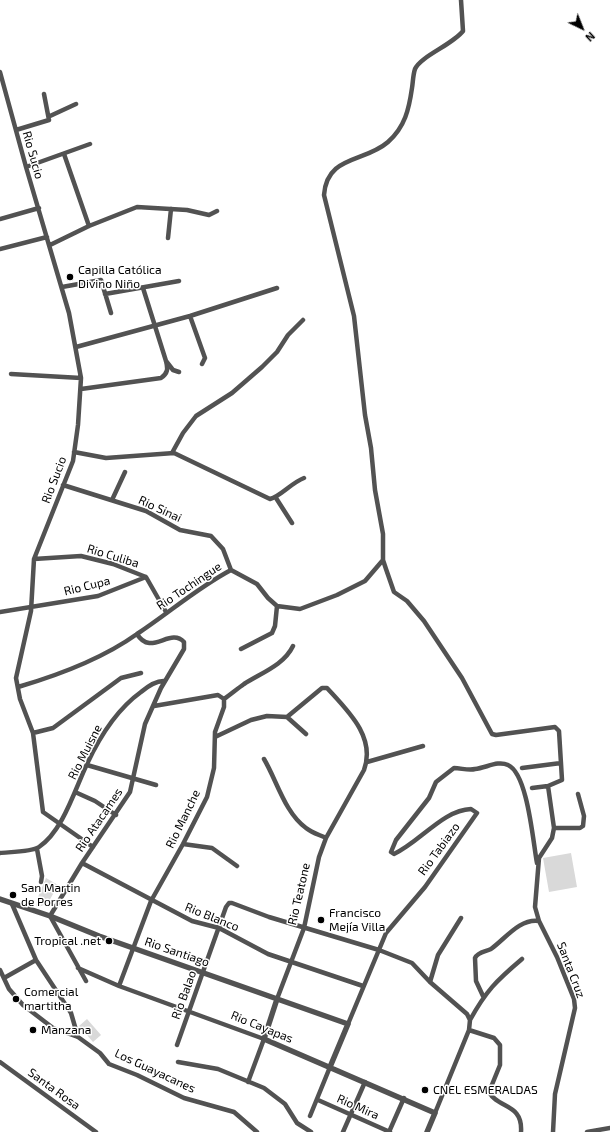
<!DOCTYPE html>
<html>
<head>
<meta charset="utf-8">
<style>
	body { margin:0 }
	#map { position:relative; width:610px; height:1132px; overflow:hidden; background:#fff; font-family:"Exo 2",sans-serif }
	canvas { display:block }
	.north { position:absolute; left:562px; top:8px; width:40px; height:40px; -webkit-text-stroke:3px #fff; paint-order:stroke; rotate:137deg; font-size:11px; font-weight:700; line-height:16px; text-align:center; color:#000 }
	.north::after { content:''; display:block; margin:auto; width:14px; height:18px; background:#000; clip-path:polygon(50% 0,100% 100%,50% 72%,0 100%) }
</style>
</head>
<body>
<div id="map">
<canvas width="610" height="1132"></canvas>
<div class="north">N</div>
</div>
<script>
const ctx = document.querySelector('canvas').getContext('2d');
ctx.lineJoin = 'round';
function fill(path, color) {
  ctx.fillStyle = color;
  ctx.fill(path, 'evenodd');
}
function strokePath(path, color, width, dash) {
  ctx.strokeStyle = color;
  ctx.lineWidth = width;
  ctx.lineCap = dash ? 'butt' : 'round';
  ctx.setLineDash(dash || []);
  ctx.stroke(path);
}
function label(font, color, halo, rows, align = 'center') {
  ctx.font = font + ' "Exo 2",sans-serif';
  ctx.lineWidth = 3;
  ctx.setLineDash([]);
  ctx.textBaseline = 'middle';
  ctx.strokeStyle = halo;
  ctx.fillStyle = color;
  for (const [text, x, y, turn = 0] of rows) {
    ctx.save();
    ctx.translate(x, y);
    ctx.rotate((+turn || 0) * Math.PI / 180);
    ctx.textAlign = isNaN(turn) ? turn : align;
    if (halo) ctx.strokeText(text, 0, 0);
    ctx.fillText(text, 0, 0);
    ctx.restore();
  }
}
fill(new Path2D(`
	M 571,853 L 577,887 L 549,892 L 543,858 Z
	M 46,878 L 58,885 L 48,903 L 39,907 L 36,906 L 38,897 Z
	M 87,1019 L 101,1035 L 93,1042 L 79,1026 Z`), '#d9d9d9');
strokePath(new Path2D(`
	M 461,0 L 463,31 C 452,45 421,56 415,69 C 413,75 413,82 412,88 C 409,109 405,127 388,142 C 364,163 327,155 324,195 L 354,316 L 365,415 L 371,448 L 375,490 L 383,534 L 383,560 L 386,569 L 394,592 L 407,601 L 424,621 L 462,678 L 492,734 L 496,735 L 555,727 L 559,731 L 562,780 L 548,786 L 554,828 L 552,838 L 539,858 L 535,907 L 539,921 L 557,957 L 574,999 L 575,1008 L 555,1094 L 553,1132
	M 0,72 L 26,167 L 69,313 L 81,378 L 78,425 L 73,461 L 34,559 L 31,611 L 16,678 L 20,699 L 33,733 L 43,812 L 93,847
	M 50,116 L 76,104
	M 16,130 L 49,120 L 44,94
	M 64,154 L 89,226
	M 26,167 L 90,144
	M 0,219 L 39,208
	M 168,238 L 171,209
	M 50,245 L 89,226 L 137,207 L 187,210 L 209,215 L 217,211
	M 0,249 L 47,237
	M 62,287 L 101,280 L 111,313
	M 105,294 L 179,281
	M 190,316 L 205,358 L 202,364
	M 76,347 L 190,316 L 277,288
	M 166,361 L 173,370 L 179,372
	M 11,374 L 81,378
	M 81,389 L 161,378 C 168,373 168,369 166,361 L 143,288
	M 74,452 L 106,458 L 174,453 L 270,499 C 281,496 291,483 304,478
	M 172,453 L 183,433 L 196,416 L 232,393 L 262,367 L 277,352 L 288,335 L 303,320
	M 63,485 L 146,511 L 180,530 L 211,536 L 223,549 L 231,570
	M 276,498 L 292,523
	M 112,500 L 125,472
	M 34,559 L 81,556 L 113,564 L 146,577 L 166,612
	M 0,612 L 98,596 L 146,577
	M 241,649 L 272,633 L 275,626 L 277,606
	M 18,687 C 59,675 102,659 137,634 C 169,613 197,588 231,570 L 257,584 L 268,598 L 277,606 L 300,609 L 337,595 L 365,581 L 383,560
	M 224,699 C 231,694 237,689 244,684 C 261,673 284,665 293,646
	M 287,717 L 306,734
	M 33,733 L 53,728 L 121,678 L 141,673
	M 215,737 L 251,720 L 267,716 L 287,717 L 322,688 L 327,688 C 348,711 376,737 364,770 L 326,838 L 319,857 L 304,928 L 277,999
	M 264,759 C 277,781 285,813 306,828 C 312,833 320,835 326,838
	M 367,762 L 423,746
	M 87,765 L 156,785
	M 522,768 L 561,763
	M 532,788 L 548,786
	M 75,792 L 95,801 L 116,815
	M 554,828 L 580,828 L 583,826 L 584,816 L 578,794
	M 183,844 L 212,848 L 237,866
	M 37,849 L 42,876 L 41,882
	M 0,853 C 9,852 32,852 39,847 C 63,831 75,789 87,764 C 100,736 116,710 141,692 C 148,686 156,680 165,681
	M 82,863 L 192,921 L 219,928 L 268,954 L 363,986
	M 12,904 L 36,960 L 71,1013 L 78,1037
	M 78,968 L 119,986 L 264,1039 L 248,1082
	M 0,970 L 9,989 L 23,1005 L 53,1028 L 78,1037 L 100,1053 L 109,1064 L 137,1075 L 184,1098 L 234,1112 L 257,1132
	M 4,978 L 36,960
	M 86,981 L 50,916 L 82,863 L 130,792 L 145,724 L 161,688 L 184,649 L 184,642 C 170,627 151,657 137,634
	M 430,982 L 438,955 L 461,918
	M 119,986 L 151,901 L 183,844 L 207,797 L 214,768 L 215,732 L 224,707 L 224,699 L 218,695 L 154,706
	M 483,996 L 476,981 L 475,958 C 478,952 485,952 491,949 C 505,939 520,918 539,921
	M 470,1020 C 486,991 496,981 522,959
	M 348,1024 L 386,933 L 425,887 L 477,813 L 471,809 C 443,810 420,842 394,854 L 391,852 L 396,840 L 429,798 L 436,782 L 454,768 C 461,768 469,771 475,769 C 486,768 498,760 508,765 C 528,774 533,843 537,863
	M 469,1030 L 494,1038 L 500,1045 L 500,1065 L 489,1092 C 498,1109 523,1103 521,1132
	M 177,1045 L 226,907 L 229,903 L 232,903 L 269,917 L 379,950 L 412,963 L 430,982 L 467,1014 L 470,1020 L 469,1030 L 435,1113
	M 0,1062 L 96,1132
	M 178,1062 L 218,1069 L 264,1088 L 285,1104 L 297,1123 L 311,1132
	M 318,1100 L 390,1132
	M 310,1116 L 330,1067
	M 343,1132 L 365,1082
	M 389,1132 L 404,1098
	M 587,1132 L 610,1128`), '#525252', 4.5);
strokePath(new Path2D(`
	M 0,899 L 50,916 L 99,936 L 348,1024 L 330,1067
	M 277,999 L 264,1039 L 435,1113 L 427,1132`), '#525252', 5.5);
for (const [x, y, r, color] of [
	[70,277,4,"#000"],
	[13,895,4,"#000"],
	[321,920,4,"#000"],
	[109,941,4,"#000"],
	[16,999,4,"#000"],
	[33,1030,4,"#000"],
	[425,1090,4,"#000"]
]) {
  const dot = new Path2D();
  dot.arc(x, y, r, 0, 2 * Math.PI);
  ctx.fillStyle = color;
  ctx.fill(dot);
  strokePath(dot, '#fff', 1.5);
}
label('12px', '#000', '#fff', [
	["Rio Sucio",33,155,74],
	["Rio Sucio",54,480,-69],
	["Rio Sinai",160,509,25],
	["Rio Culiba",113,556,17],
	["Rio Cupa",87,586,-14],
	["Rio Tochingue",189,586,-34],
	["Rio Muisne",85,752,-63],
	["Rio Manche",183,819,-64],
	["Rio Atacames",99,820,-56],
	["Rio Tabiazo",439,849,-54],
	["Rio Teatone",299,894,-77],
	["Rio Blanco",212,917,22],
	["Rio Santiago",177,952,19],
	["Santa Cruz",571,970,69],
	["Rio Balao",184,995,-70],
	["Rio Cayapas",262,1027,22],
	["Los Guayacanes",155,1071,25],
	["Santa Rosa",54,1089,36],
	["Rio Mira",358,1107,24]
]);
label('12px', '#000', '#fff', [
	["Capilla Católica",78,270],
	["Divino Niño",78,284],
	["San Martin",21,888],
	["de Porres",21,902],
	["Francisco",329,913],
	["Mejía Villa",329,927],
	["Tropical .net",101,941,"right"],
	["Comercial",24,992],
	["martitha",24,1006],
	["Manzana",41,1030],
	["CNEL ESMERALDAS",433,1090]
], 'left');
</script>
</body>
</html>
